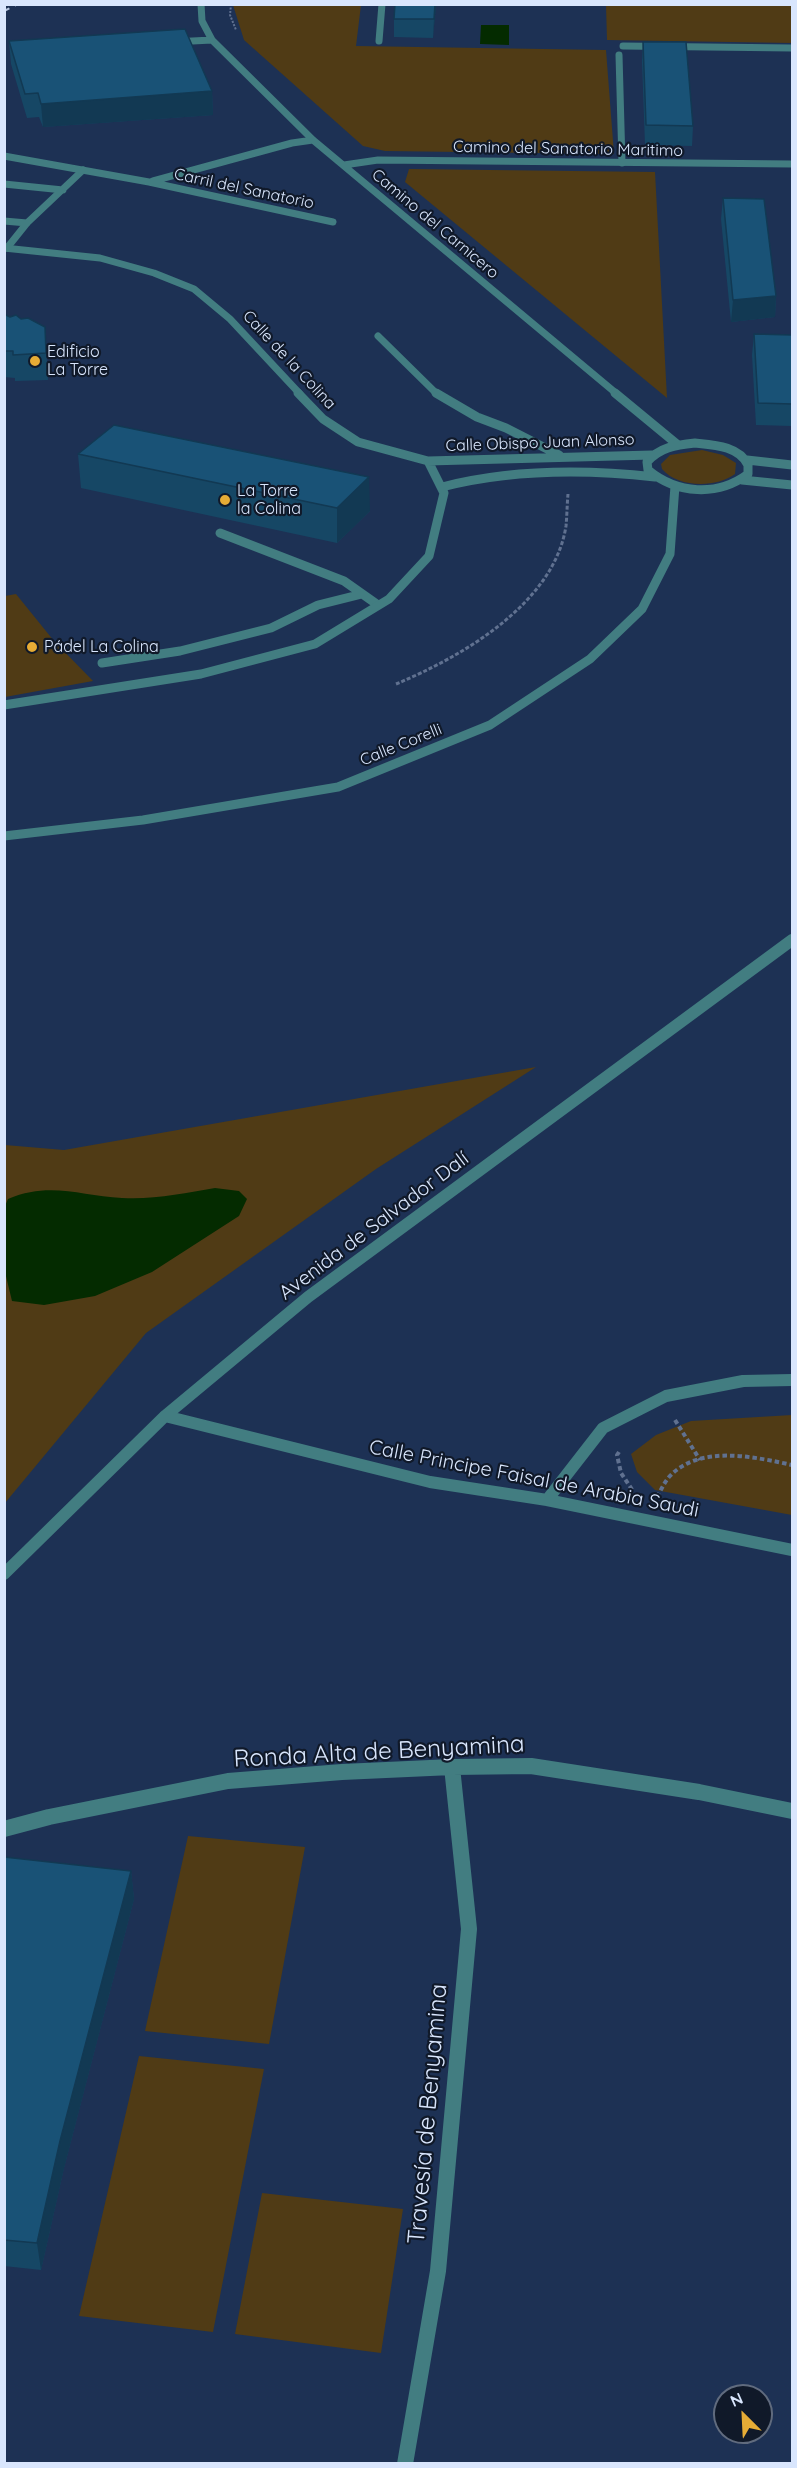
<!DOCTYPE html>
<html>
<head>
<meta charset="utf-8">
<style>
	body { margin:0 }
	#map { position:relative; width:797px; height:2468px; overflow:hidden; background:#1d3154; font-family:Quicksand,sans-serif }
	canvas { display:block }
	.frame { position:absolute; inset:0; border:6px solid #d9e6fd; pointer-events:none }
	.north { position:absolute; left:713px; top:2384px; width:60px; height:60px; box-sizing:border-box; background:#101929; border:2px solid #606b7e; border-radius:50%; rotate:336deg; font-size:16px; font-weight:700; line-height:24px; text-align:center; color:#d9e6fd }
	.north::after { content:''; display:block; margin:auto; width:21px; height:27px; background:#e6ac36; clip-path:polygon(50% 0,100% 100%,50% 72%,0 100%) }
</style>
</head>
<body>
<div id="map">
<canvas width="797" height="2468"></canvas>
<div class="frame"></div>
<div class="north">N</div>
</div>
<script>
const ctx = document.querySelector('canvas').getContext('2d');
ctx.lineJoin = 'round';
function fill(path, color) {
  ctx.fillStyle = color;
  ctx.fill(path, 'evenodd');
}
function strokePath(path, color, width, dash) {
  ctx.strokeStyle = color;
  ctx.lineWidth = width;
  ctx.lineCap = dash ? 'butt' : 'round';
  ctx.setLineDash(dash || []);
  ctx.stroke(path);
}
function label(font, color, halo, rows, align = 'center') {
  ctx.font = font + ' Quicksand,sans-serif';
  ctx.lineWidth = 4.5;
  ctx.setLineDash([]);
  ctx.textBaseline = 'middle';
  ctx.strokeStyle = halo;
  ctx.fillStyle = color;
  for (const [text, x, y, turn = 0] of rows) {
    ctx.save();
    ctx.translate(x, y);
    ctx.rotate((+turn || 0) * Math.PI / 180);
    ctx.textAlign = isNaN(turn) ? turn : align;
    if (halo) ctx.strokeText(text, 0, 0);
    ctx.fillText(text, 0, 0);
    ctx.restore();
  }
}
fill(new Path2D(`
	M 233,5 L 361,5 L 356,46 L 606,50 L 614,154 L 385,151 L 363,146 L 244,40 Z
	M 606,5 L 792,5 L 792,43 L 607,40 Z
	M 409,169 L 655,172 L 667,398 L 405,182 Z
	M 702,450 L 723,455 L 736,463 L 735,474 C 716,488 678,488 662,469 L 661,464 L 670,455 Z
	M 16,594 L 54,641 L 93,681 L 5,697 L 5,596 Z
	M 536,1067 L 376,1169 L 146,1333 L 5,1503 L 5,1145 L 64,1150 Z
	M 792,1415 L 792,1515 L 655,1490 L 637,1472 L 631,1454 L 656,1435 L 691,1421 Z
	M 188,1836 L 305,1847 L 269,2044 L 145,2031 Z
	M 139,2056 L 264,2069 L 213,2332 L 79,2316 Z
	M 262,2193 L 403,2209 L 381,2353 L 235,2334 Z`), '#503b15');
fill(new Path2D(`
	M 481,25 L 509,25 L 509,45 L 480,44 Z
	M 215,1188 L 239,1191 L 247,1199 L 239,1216 L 152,1272 L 95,1296 L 44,1305 L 12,1301 L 5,1272 L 5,1206 L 8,1199 C 50,1181 81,1196 122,1198 C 153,1200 185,1193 215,1188 Z`), '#042b00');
strokePath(new Path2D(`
	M 231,4 L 230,15 L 236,30`), '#607190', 2, [2, 1.5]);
strokePath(new Path2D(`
	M 396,684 C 461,657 554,604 566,526 C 567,516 567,505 568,494`), '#607190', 3, [4, 2]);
strokePath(new Path2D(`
	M 675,1420 L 700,1460
	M 619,1452 L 617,1455 L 621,1473 L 633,1491
	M 657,1497 C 661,1490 664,1483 669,1477 C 699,1444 755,1457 792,1465`), '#607190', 4, [4.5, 3]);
strokePath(new Path2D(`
	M 379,41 L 382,4
	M 623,46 L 792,48
	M 619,55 L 622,163`), '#427d81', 7);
strokePath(new Path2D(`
	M 220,533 L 344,581 L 378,605
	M 102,663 L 180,651 L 271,628 L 318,605 L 362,594`), '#427d81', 9);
strokePath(new Path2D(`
	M 4,184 L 63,190
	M 4,221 L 27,223
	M 7,248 L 27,223 L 83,170`), '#427d81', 7);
strokePath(new Path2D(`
	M 201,4 L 202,21 L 212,40 L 313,140 L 617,394
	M 173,42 L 212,40
	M 4,156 L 149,182 L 333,222
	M 344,165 L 378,160 L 792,164
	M 153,181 L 292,143 L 313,140
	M 4,248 L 100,258 L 154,273 L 194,289 L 230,319 L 300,394
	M 378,336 L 437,394`), '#427d81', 7);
strokePath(new Path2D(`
	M 436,393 L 477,417 L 506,428 L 559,455
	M 615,393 L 678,445
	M 695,443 C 714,445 739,446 748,465 L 748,474 C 717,497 677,494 648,470 L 647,462 C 660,447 676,445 695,443 Z
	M 747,460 L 792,465
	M 428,461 L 652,455
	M 742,480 L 792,485
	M 442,487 C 512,469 583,469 655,477
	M 4,705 L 201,674 L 315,644 L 389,599 L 429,556 L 444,493 L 428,461 L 358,442 L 323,419 L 298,393
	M 4,836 L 143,820 L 338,787 L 490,725 L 590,659 L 642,609 L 670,554 L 675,486`), '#427d81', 9);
strokePath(new Path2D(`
	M 165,1416 L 430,1482 L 547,1500 L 792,1550
	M 547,1500 L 603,1428 L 666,1396 L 743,1381 L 792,1380
	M 4,1574 L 165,1416 L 308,1297 L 792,940`), '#427d81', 12);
strokePath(new Path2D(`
	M 4,1829 L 49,1817 L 228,1781 L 342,1772 L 452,1767 L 531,1766 L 699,1792 L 792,1811
	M 405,2464 L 438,2271 L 469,1929 L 452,1767`), '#427d81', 16);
strokePath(new Path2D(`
	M 4,11 L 18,4`), '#b8c7e0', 2, [6, 6]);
fill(new Path2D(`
	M 395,4 L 436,4 L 433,38 L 394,37 L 394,19 Z
	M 9,41 L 212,91 L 213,115 L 43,127 L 39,117 L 27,118 L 11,64 Z
	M 643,42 L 693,126 L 692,146 L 645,145 L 642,61 Z
	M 723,198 L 776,296 L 775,317 L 731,322 L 721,219 Z
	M 4,314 L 10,317 L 45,327 L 48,380 L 15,381 L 15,378 L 4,377 Z
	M 754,334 L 792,335 L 792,426 L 756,425 L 752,355 Z
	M 78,454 L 370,511 L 337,543 L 81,488 Z
	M 4,1857 L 131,1871 L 134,1899 L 64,2168 L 41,2270 L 4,2266 Z`), '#164765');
fill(new Path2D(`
	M 435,4 L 436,4 L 433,38 L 434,19 Z
	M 212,91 L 213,115 L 43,127 L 41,104 Z
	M 776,296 L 775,317 L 731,322 L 733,300 Z
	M 369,477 L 370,511 L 337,543 L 337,508 Z
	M 131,1871 L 134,1899 L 64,2168 L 41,2270 L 37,2243 L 60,2141 Z`), '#123953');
const building = new Path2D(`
	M 395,4 L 435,4 L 434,19 L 394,19 Z
	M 185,29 L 212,91 L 41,104 L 38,93 L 25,94 L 9,41 Z
	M 643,42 L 686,42 L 693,126 L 646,125 Z
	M 723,198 L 764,199 L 776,296 L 733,300 Z
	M 4,314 L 10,317 L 16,315 L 21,319 L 28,318 L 45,327 L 46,353 L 13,355 L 13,351 L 4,351 Z
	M 754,334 L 792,335 L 792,404 L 758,403 Z
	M 114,425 L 369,477 L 337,508 L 78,454 Z
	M 4,1857 L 131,1871 L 60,2141 L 37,2243 L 4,2240 Z`);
fill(building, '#195276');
strokePath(building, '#123953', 1.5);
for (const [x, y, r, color] of [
	[35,361,6,"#e6ac36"],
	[225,500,6,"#e6ac36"],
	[32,647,6,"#e6ac36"]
]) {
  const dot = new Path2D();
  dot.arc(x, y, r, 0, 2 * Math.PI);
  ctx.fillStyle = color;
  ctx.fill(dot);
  strokePath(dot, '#101929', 2);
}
label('16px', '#d9e6fd', '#101929', [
	["Camino del Sanatorio Maritimo",568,149,1],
	["Carril del Sanatorio",244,189,12],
	["Camino del Carnicero",435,224,40],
	["Calle de la Colina",289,360,47],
	["Calle Obispo Juan Alonso",540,443,-2],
	["Calle Corelli",401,745,-22]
]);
label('16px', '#d9e6fd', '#101929', [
	["Edificio",47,352],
	["La Torre",47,370],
	["La Torre",237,491],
	["la Colina",237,509],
	["Pádel La Colina",44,647]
], 'left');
label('20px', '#d9e6fd', '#101929', [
	["Avenida de Salvador Dalí",374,1226,-37],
	["Calle Principe Faisal de Arabia Saudi",534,1479,11]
]);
label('24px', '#d9e6fd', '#101929', [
	["Ronda Alta de Benyamina",379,1752,-3],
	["Travesía de Benyamina",428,2114,-85]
]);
</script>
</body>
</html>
